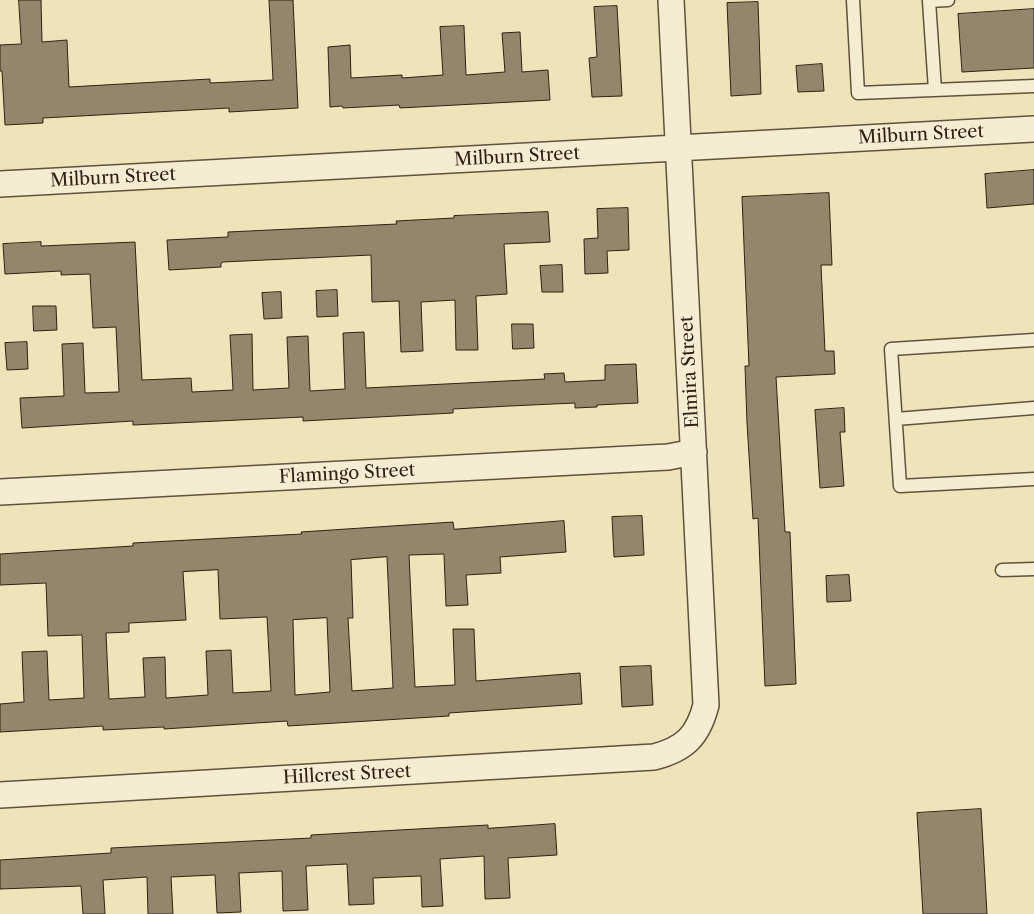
<!DOCTYPE html>
<html>
<head>
<meta charset="utf-8">
<style>
	body { margin:0 }
	canvas { display:block; background:#efe3b9 }
</style>
</head>
<body>
<canvas width="1034" height="914"></canvas>
<script>
const ctx = document.querySelector('canvas').getContext('2d');
ctx.lineJoin = 'round';
function fill(path, color) {
  ctx.fillStyle = color;
  ctx.fill(path, 'evenodd');
}
function strokePath(path, color, width, dash) {
  ctx.strokeStyle = color;
  ctx.lineWidth = width;
  ctx.lineCap = dash ? 'butt' : 'round';
  ctx.setLineDash(dash || []);
  ctx.stroke(path);
}
function label(font, color, halo, rows, align = 'center') {
  ctx.font = font + ' "Libre Caslon Text",serif';
  ctx.lineWidth = 4;
  ctx.setLineDash([]);
  ctx.textBaseline = 'middle';
  ctx.strokeStyle = halo;
  ctx.fillStyle = color;
  for (const [text, x, y, turn = 0] of rows) {
    ctx.save();
    ctx.translate(x, y);
    ctx.rotate((+turn || 0) * Math.PI / 180);
    ctx.textAlign = isNaN(turn) ? turn : align;
    if (halo) ctx.strokeText(text, 0, 0);
    ctx.fillText(text, 0, 0);
    ctx.restore();
  }
}
const building = new Path2D(`
	M 19,0 L 41,0 L 42,42 L 67,40 L 69,87 L 210,79 L 210,83 L 273,80 L 269,0 L 293,0 L 298,108 L 229,112 L 229,108 L 43,118 L 43,123 L 5,125 L 2,71 L 0,71 L 0,45 L 21,44 Z
	M 758,2 L 761,94 L 731,96 L 727,3 Z
	M 617,6 L 622,96 L 592,97 L 589,58 L 597,57 L 594,7 Z
	M 1034,9 L 1034,68 L 962,72 L 958,14 Z
	M 464,26 L 466,75 L 505,72 L 502,33 L 520,32 L 522,72 L 548,70 L 550,100 L 400,108 L 399,105 L 343,108 L 342,106 L 330,107 L 328,47 L 350,45 L 351,78 L 402,75 L 402,78 L 443,75 L 440,27 Z
	M 822,64 L 824,91 L 798,92 L 796,66 Z
	M 1034,170 L 1034,204 L 987,208 L 985,174 Z
	M 829,193 L 832,265 L 821,265 L 825,351 L 834,351 L 835,374 L 776,377 L 785,532 L 790,532 L 796,684 L 765,686 L 758,518 L 753,519 L 747,423 L 745,366 L 749,366 L 742,197 Z
	M 628,208 L 629,250 L 607,251 L 608,273 L 585,274 L 584,239 L 598,238 L 597,209 Z
	M 548,212 L 550,242 L 504,244 L 507,294 L 476,296 L 478,350 L 456,350 L 455,300 L 421,302 L 423,351 L 401,352 L 399,301 L 372,302 L 371,255 L 223,262 L 221,263 L 221,267 L 169,270 L 167,240 L 228,237 L 228,232 L 397,224 L 396,221 L 454,218 L 454,216 Z
	M 41,242 L 41,246 L 135,242 L 142,380 L 191,378 L 192,392 L 233,390 L 230,335 L 252,334 L 253,390 L 289,388 L 287,337 L 308,336 L 310,391 L 345,389 L 343,333 L 364,332 L 366,388 L 545,379 L 544,374 L 564,373 L 565,382 L 605,380 L 605,365 L 636,364 L 638,403 L 597,405 L 597,407 L 575,408 L 575,403 L 510,406 L 453,409 L 453,413 L 303,421 L 303,417 L 133,425 L 133,421 L 22,428 L 20,398 L 64,396 L 62,344 L 83,343 L 85,393 L 119,392 L 116,327 L 93,328 L 90,274 L 61,275 L 61,271 L 5,274 L 3,244 Z
	M 562,265 L 563,292 L 542,292 L 540,266 Z
	M 337,290 L 338,316 L 317,317 L 316,291 Z
	M 281,292 L 282,318 L 264,319 L 262,293 Z
	M 33,306 L 56,306 L 57,330 L 34,331 Z
	M 512,324 L 533,324 L 534,348 L 513,349 Z
	M 27,342 L 28,369 L 7,370 L 5,343 Z
	M 844,408 L 845,432 L 840,432 L 844,486 L 820,488 L 815,410 Z
	M 642,516 L 644,555 L 614,557 L 612,517 Z
	M 564,521 L 566,552 L 500,557 L 501,573 L 466,575 L 468,605 L 446,606 L 444,554 L 409,555 L 415,687 L 455,685 L 453,629 L 474,629 L 476,681 L 580,673 L 582,704 L 449,713 L 449,716 L 288,726 L 287,721 L 164,729 L 164,727 L 103,730 L 103,726 L 0,732 L 0,704 L 24,702 L 22,652 L 47,651 L 49,700 L 84,698 L 82,635 L 48,636 L 46,583 L 0,585 L 0,554 L 133,546 L 133,543 L 302,534 L 301,532 L 453,522 L 454,529 ZM 387,557 L 393,688 L 352,691 L 348,618 L 353,618 L 351,560 ZM 218,570 L 220,619 L 267,617 L 271,691 L 233,693 L 231,650 L 206,651 L 208,695 L 166,698 L 165,657 L 143,658 L 145,697 L 109,699 L 106,633 L 129,632 L 129,623 L 186,620 L 183,572 ZM 327,618 L 330,692 L 295,695 L 293,620 Z
	M 849,575 L 851,601 L 827,602 L 826,576 Z
	M 651,666 L 653,705 L 622,707 L 620,667 Z
	M 981,809 L 987,914 L 923,914 L 917,813 Z
	M 555,824 L 557,855 L 508,858 L 510,898 L 485,899 L 484,856 L 440,859 L 443,906 L 422,907 L 421,876 L 373,878 L 374,904 L 349,905 L 347,864 L 306,866 L 308,910 L 283,911 L 282,871 L 239,873 L 241,912 L 217,913 L 215,875 L 171,877 L 173,914 L 148,914 L 147,877 L 103,880 L 105,914 L 83,914 L 81,886 L 0,889 L 0,860 L 111,853 L 111,848 L 311,838 L 311,835 L 488,825 L 488,828 Z`);
fill(building, '#94866b');
strokePath(building, '#312116', 1);
const lane = new Path2D(`
	M 853,0 L 858,93 L 1034,86
	M 935,90 L 929,1 L 948,0
	M 1034,340 L 891,349 L 900,486 L 1034,479
	M 896,419 L 1034,408
	M 1002,570 L 1034,569`);
const street = new Path2D(`
	M 0,184 L 1034,129
	M 0,492 L 668,457 L 694,452
	M 0,795 L 654,757 C 685,749 698,736 706,705 L 671,0`);
strokePath(lane, '#60523f', 15);
strokePath(street, '#60523f', 28);
strokePath(lane, '#f5edd2', 12);
strokePath(street, '#f5edd2', 25);
label('18px', '#312116', '#f5edd2', [
	["Milburn Street",921,135,-3],
	["Milburn Street",517,157,-3],
	["Milburn Street",113,178,-3],
	["Elmira Street",690,372,-93],
	["Flamingo Street",347,474,-3],
	["Hillcrest Street",347,775,-3]
]);
</script>
</body>
</html>
